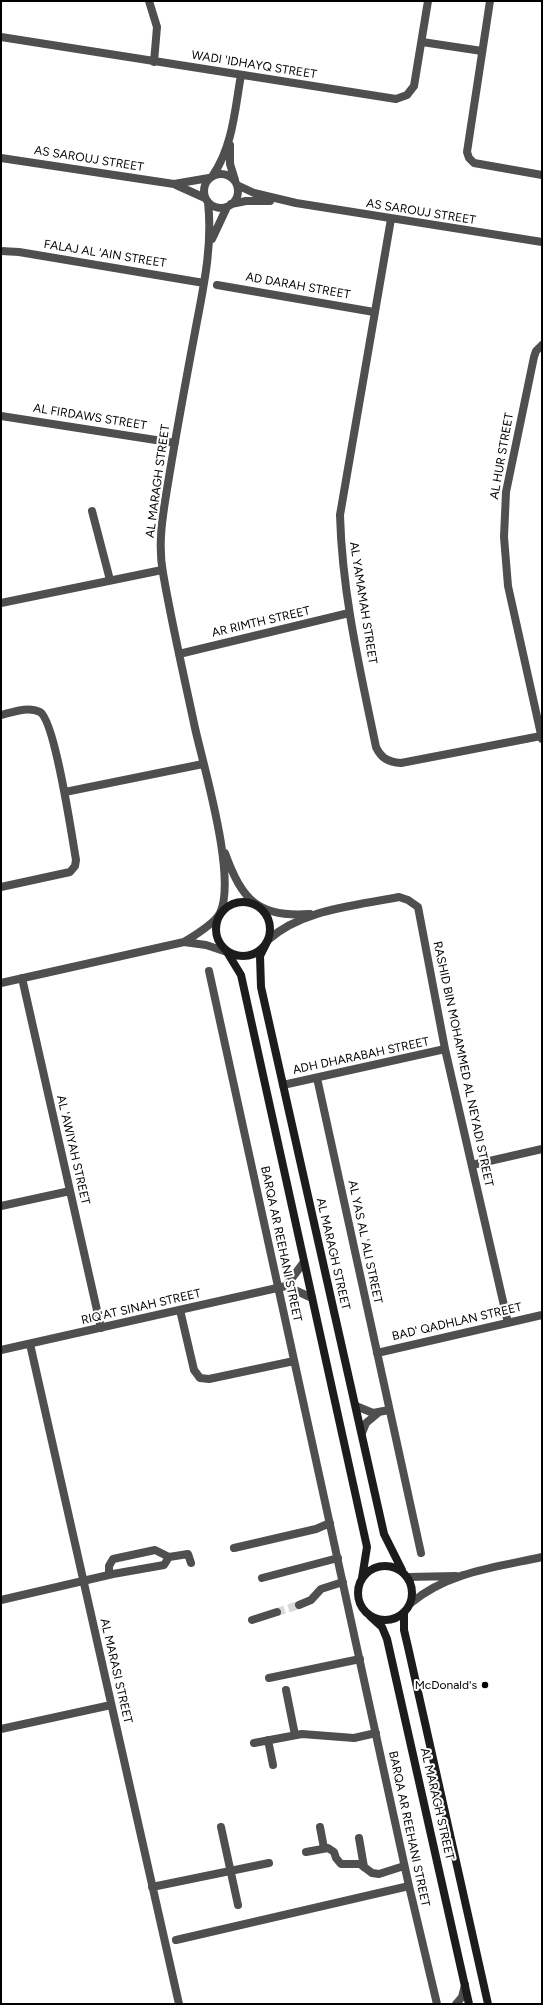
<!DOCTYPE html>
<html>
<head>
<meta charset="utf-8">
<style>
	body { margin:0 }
	#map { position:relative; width:543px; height:2005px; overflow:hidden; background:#fff; font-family:Figtree,sans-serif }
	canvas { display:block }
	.frame { position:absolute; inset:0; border:2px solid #000; pointer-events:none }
</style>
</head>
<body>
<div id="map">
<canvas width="543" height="2005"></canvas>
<div class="frame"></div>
</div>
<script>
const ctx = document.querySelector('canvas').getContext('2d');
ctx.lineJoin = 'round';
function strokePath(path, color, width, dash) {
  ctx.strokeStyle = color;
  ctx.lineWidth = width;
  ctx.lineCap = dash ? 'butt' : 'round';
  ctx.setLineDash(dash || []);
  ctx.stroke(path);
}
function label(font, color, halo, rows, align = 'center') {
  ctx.font = font + ' Figtree,sans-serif';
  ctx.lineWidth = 4;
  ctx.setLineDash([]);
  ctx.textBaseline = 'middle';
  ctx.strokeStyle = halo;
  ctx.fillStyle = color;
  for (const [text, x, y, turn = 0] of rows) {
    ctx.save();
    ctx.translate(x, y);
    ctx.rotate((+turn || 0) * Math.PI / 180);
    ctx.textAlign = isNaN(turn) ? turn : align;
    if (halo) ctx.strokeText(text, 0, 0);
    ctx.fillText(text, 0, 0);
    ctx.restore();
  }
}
strokePath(new Path2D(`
	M 277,1612 L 299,1605`), '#d9d9d9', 8, [8, 4]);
strokePath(new Path2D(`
	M 149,1 L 157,27 L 154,62
	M 490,1 L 467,152 L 469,158 L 474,163 L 542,175
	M 1,37 L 396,99 L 407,95 L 414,86 L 428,1
	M 422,42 L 482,51
	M 230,145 L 230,164 L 235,180
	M 1,158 L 174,184 L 209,178
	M204 191a17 17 0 1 1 34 0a17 17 0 1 1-34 0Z
	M 213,175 C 233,146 235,108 241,75
	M 176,185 L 205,198
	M 237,185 L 254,193 L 296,203 L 542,242
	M 231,204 L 246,201 L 270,201
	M 391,219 L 340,515 C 342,593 360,670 376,747 C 381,758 388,762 401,763 L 541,736
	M 212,239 L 227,207
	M 1,251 L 19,252 L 204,283
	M 217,285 L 374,312
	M 1,416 L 175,443
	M 92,511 L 110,580
	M 1,603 L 162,570
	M 179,654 L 349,613
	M 1,715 C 13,712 28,706 40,712 C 55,721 72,837 76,860 L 75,866 L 70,872 L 1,887
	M 542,739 L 508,586 L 504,537 L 506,492 L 534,357 L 536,351 L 542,345
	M 65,792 L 203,764
	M 225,853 C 242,900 258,918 310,914
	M 268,940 C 303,909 355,906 399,897 L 408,900 L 418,907 L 445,1049 L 508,1323
	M 184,942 L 206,945 L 227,952
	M 209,971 L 409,1886 L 437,2004
	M 22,978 L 101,1328
	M 1,983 L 184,942 C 194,936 215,923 220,913 C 237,878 204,768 195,728 C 184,676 172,625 163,573 C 157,541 164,508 169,477 C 177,429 186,380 195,332 C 203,289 213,247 208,202
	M 317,1078 L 421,1553
	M 283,1085 L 445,1049
	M 472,1165 L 542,1149
	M 1,1206 L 70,1191
	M 286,1286 L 304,1262
	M 180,1310 L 194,1370 L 200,1378 L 209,1379 L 294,1361
	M 30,1344 L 179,2004
	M 1,1350 L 286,1286 L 312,1298
	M 377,1353 L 542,1315
	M 356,1406 L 373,1413 L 389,1410
	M 362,1433 L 366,1423 L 378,1413
	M 234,1548 L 316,1529 L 330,1523
	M 109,1575 L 109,1566 L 113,1559 L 155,1550 L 169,1557
	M 408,1577 L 456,1576
	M 262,1578 L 338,1558
	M 1,1600 L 113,1574 L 164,1565 L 169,1557 L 188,1554 L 191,1563
	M 411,1603 C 448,1572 496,1567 542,1557
	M 299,1605 L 311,1600 L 321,1589 L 343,1582
	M 252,1620 L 277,1612
	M 269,1678 L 360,1659
	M 286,1690 L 295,1735
	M 1,1729 L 111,1705
	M 268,1740 L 273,1765
	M 254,1743 L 302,1734 L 354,1738 L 376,1733
	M 221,1827 L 238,1905
	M 320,1827 L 324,1848
	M 359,1838 L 364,1867
	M 306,1852 L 328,1848 L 334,1852 L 336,1858 L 341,1864 L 360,1864 L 372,1873 L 379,1874 L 404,1866
	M 152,1887 L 269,1863
	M 176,1940 L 409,1886
	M 456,2004 L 462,1997 L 465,1985`), '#4f4f4f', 8);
strokePath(new Path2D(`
	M216 929a27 27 0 1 1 54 0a27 27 0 1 1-54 0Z
	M 268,940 L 260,956 L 261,987 L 384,1534 L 402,1570
	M 227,952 L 241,975 L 367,1547 L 362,1578
	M358 1593a27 27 0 1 1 54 0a27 27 0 1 1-54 0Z
	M 404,1613 L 404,1630 L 408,1647 L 488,2004
	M 370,1616 L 382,1627 L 387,1639 L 469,2004`), '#1c1c1c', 8);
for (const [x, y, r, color] of [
	[485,1685,4,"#000"]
]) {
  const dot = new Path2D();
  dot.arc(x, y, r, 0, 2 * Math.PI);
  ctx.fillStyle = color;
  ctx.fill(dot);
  strokePath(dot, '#fff', 1.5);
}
label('12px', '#000', '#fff', [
	["WADI 'IDHAYQ STREET",254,65,9],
	["AS SAROUJ STREET",89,159,9],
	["AS SAROUJ STREET",421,212,9],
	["FALAJ AL 'AIN STREET",105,254,9],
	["AD DARAH STREET",298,286,10],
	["AL FIRDAWS STREET",90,417,9],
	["AL HUR STREET",502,456,-80],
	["AL MARAGH STREET",158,481,-82],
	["AL YAMAMAH STREET",363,603,81],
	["AR RIMTH STREET",261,622,-13],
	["ADH DHARABAH STREET",361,1056,-12],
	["RASHID BIN MOHAMMED AL NEYADI STREET",463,1064,78],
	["AL 'AWIYAH STREET",73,1150,77],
	["AL YAS AL 'ALI STREET",365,1242,78],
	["BARQA AR REEHANI STREET",281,1244,78],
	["AL MARAGH STREET",333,1254,77],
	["RIQ'AT SINAH STREET",141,1307,-13],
	["BAD' QADHLAN STREET",457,1322,-13],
	["AL MARASI STREET",116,1671,77],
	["AL MARAGH STREET",437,1804,77],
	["BARQA AR REEHANI STREET",409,1829,78]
]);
label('12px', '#000', '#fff', [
	["McDonald's",477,1685]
], 'right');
</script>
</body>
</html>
